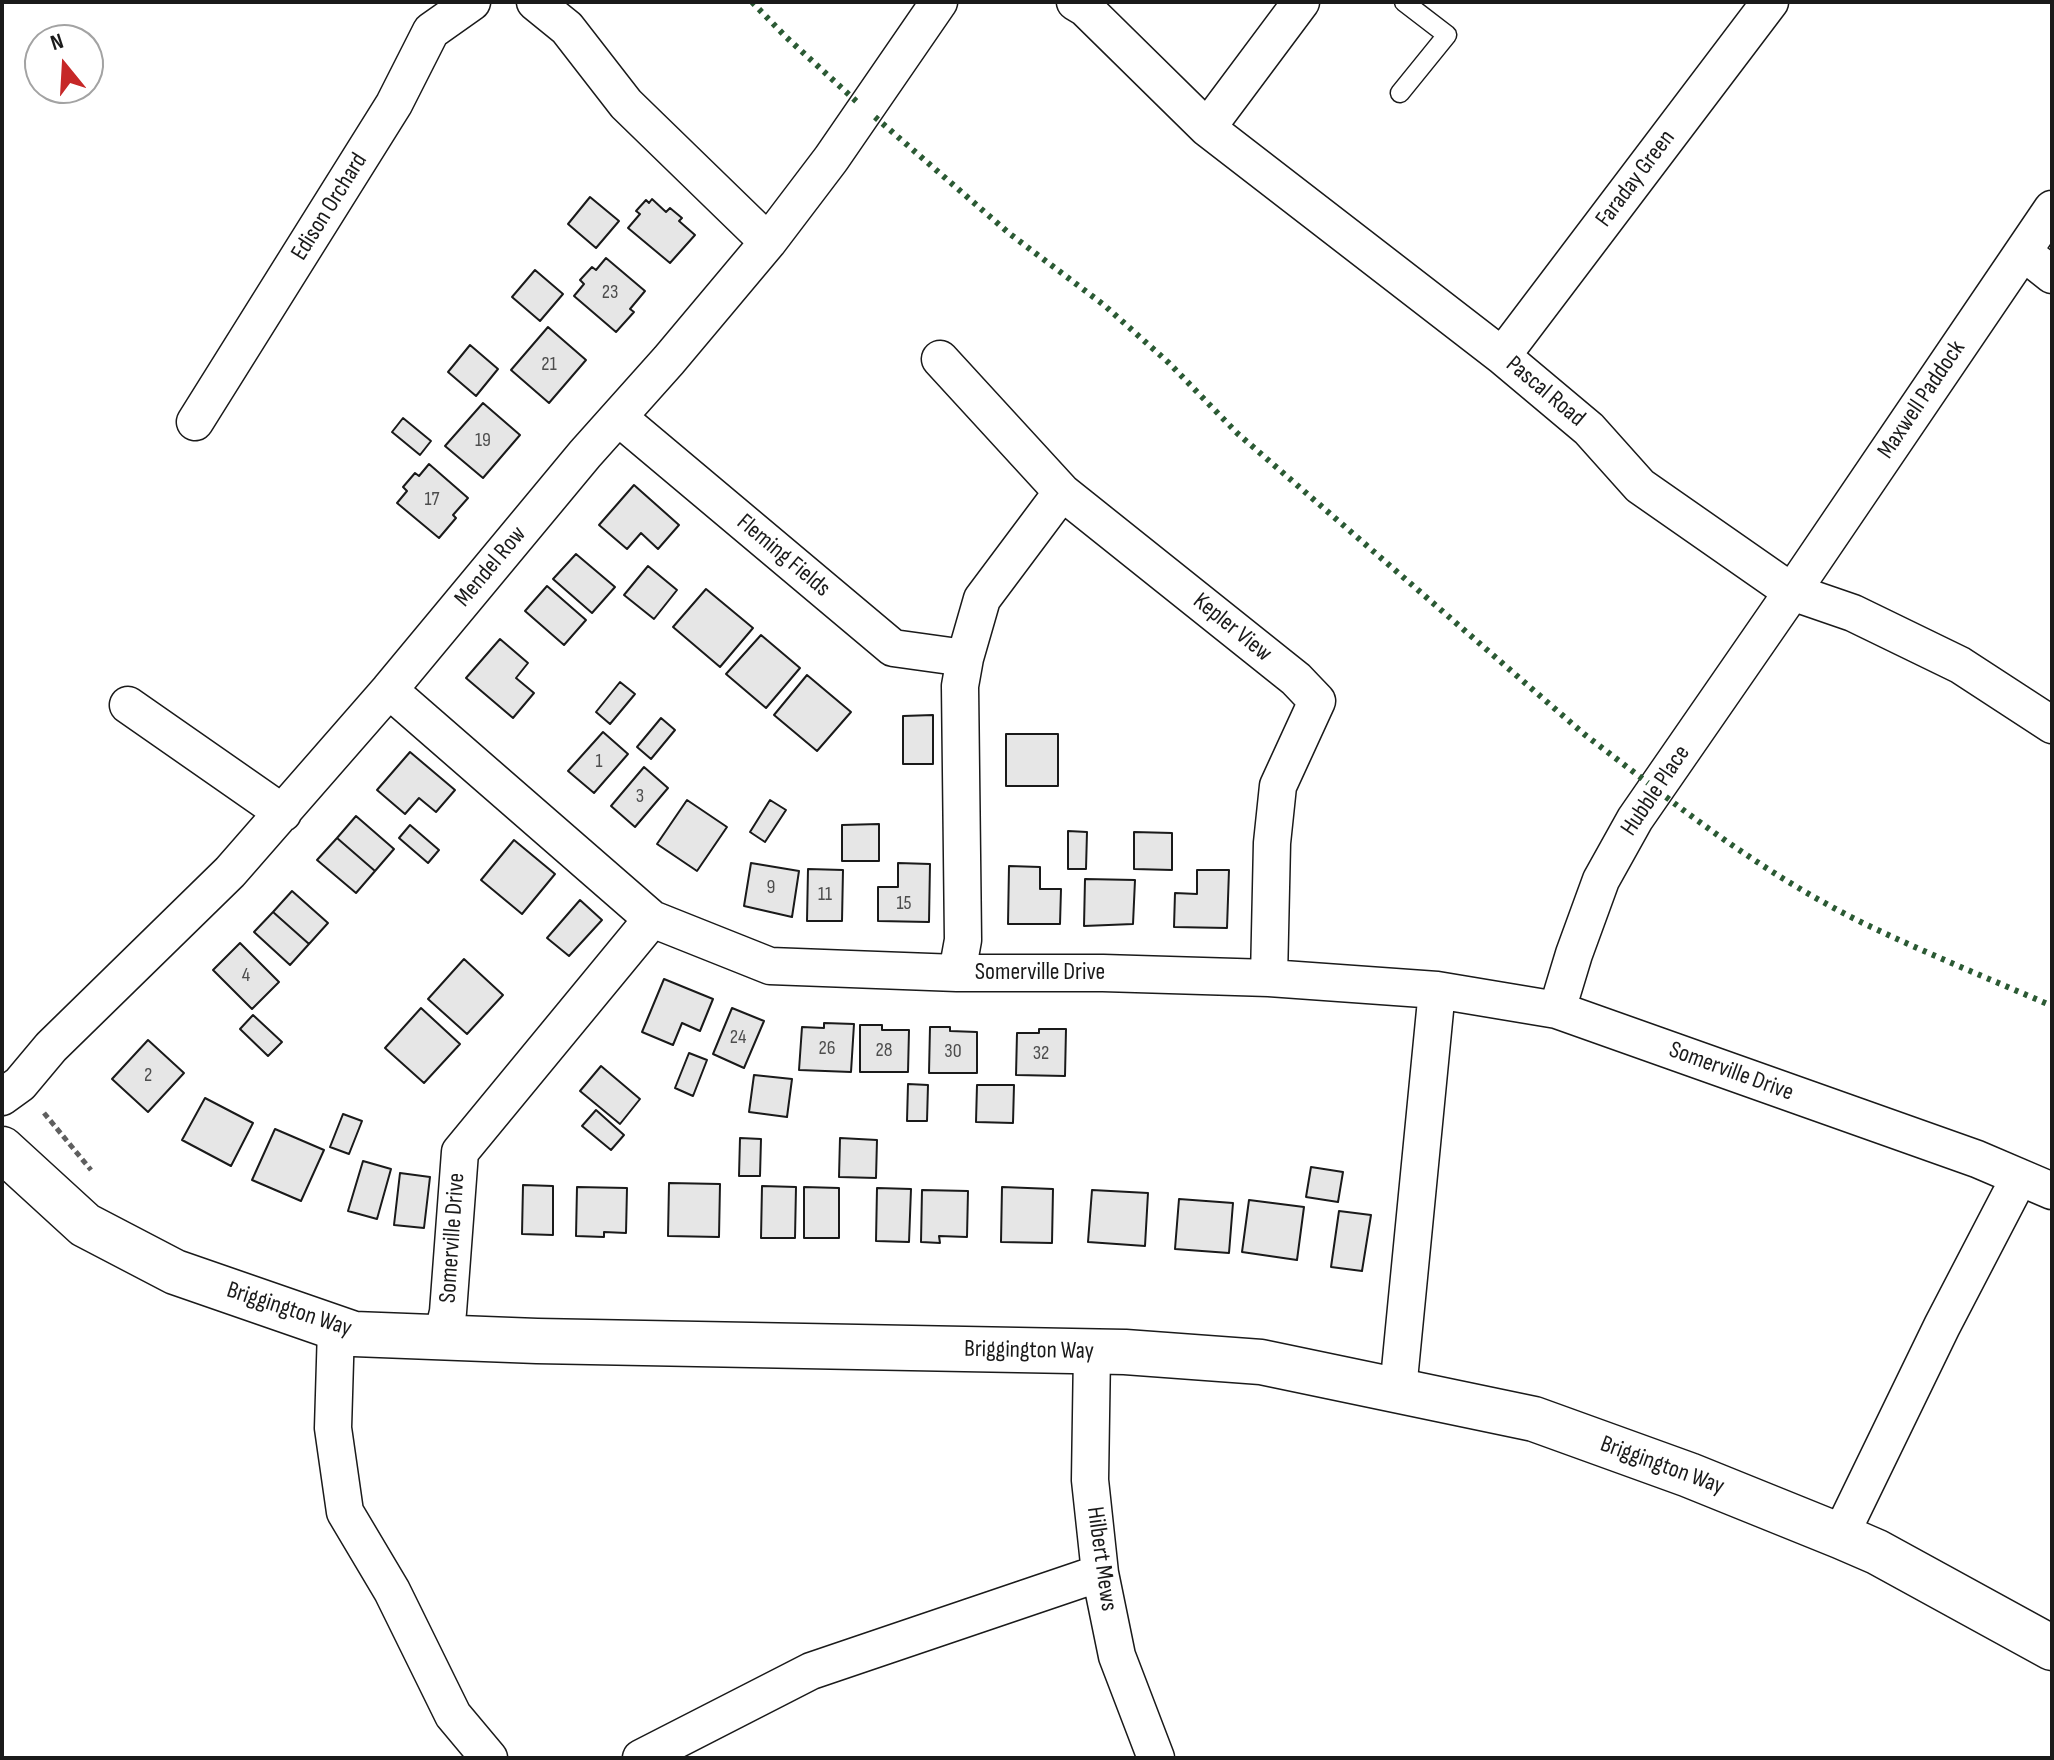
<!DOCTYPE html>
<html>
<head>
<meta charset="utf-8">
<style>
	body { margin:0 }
	#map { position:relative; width:2054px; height:1760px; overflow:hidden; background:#fff; font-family:"Sofia Sans Condensed",sans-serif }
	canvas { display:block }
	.frame { position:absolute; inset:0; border:4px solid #1a1a1a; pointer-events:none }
	.north { position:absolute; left:24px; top:24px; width:80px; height:80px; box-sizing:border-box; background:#fff; border:2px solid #a3a3a3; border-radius:50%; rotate:342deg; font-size:22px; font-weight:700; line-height:32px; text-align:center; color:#1a1a1a }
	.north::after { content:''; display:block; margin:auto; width:28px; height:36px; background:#c62828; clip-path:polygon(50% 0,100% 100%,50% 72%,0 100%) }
</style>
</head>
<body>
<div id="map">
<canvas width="2054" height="1760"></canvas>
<div class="frame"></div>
<div class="north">N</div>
</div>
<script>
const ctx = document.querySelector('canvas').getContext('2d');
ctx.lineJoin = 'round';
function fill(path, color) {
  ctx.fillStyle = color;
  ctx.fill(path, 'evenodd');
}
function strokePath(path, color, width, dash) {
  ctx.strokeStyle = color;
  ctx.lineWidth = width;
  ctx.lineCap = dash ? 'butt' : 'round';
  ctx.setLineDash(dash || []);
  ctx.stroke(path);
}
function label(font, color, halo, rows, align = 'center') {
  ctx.font = font + ' "Sofia Sans Condensed",sans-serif';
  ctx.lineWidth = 6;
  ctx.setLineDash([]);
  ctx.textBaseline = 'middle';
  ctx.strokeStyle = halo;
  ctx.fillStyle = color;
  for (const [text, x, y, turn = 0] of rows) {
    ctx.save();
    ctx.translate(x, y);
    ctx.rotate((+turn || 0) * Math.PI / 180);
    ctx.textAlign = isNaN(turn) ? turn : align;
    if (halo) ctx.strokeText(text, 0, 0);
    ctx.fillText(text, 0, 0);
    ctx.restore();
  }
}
const building = new Path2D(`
	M 590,197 L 619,221 L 596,248 L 568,224 Z
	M 652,199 L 666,212 L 670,208 L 682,218 L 679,221 L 695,235 L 670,263 L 628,228 L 640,214 L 636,211 L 646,200 L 649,203 Z
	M 606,258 L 645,291 L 630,309 L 634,312 L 616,332 L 574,296 L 584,284 L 580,280 L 592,267 L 596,270 Z
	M 535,270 L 563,294 L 540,321 L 512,297 Z
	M 548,327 L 586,360 L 549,403 L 511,370 Z
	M 470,345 L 498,369 L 476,396 L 448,372 Z
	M 483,403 L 520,435 L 483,478 L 445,446 Z
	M 403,418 L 431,441 L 420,455 L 392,432 Z
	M 429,464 L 468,498 L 453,515 L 456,518 L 439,538 L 397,503 L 407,491 L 403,487 L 415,473 L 419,476 Z
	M 634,485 L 679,525 L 658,549 L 641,533 L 627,549 L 599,525 Z
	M 576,554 L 615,587 L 592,613 L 553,579 Z
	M 648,566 L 677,590 L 654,619 L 624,595 Z
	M 547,586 L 586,620 L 564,645 L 525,611 Z
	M 706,589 L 753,628 L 720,667 L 673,627 Z
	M 761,635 L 800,668 L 766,708 L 726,674 Z
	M 500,639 L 528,663 L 516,678 L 534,693 L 513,718 L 466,678 Z
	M 807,675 L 851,712 L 817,751 L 774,715 Z
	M 620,682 L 635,694 L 610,724 L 596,712 Z
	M 933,715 L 933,764 L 903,764 L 903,716 Z
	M 661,718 L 675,730 L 651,759 L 637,747 Z
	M 603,732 L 628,754 L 594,793 L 568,771 Z
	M 1006,734 L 1058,734 L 1058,786 L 1006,786 Z
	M 410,752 L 455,790 L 436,812 L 419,798 L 405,814 L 377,790 Z
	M 644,767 L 668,788 L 635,827 L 611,806 Z
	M 687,800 L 727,827 L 697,871 L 657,844 Z
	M 770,800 L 786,810 L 765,842 L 750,832 Z
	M 356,816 L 394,849 L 375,871 L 337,838 Z
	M 879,824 L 879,861 L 842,861 L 842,825 Z
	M 410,825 L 439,850 L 428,863 L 399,838 Z
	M 1068,831 L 1087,832 L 1086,869 L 1068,869 Z
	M 1134,832 L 1172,833 L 1172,870 L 1134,869 Z
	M 337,838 L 375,871 L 356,893 L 317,860 Z
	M 514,840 L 555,874 L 522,914 L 481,880 Z
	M 751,863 L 799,871 L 792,917 L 744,906 Z
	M 898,863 L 930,864 L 929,922 L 878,921 L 878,887 L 898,887 Z
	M 1009,866 L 1040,867 L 1040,889 L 1061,889 L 1060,924 L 1008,924 Z
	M 808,869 L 843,870 L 842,921 L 807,921 Z
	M 1197,870 L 1229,870 L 1227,928 L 1174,927 L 1175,893 L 1197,894 Z
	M 1085,879 L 1135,880 L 1133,924 L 1084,926 Z
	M 292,891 L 328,923 L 309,944 L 273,912 Z
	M 580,900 L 602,920 L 569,956 L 547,938 Z
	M 273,912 L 309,944 L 290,965 L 254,932 Z
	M 240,943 L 279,982 L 252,1009 L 213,970 Z
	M 464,959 L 503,995 L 467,1034 L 428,999 Z
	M 664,979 L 713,999 L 700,1031 L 682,1023 L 673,1045 L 642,1032 Z
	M 421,1008 L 460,1044 L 424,1083 L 385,1048 Z
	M 732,1008 L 764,1021 L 744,1068 L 713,1054 Z
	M 253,1015 L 282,1042 L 268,1056 L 240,1029 Z
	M 824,1023 L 854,1024 L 851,1072 L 799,1070 L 802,1027 L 824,1028 Z
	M 860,1025 L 882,1025 L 882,1030 L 909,1030 L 908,1072 L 860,1072 Z
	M 930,1027 L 950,1027 L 950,1031 L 977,1032 L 977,1073 L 929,1073 Z
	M 1039,1029 L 1066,1029 L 1065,1076 L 1016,1075 L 1017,1033 L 1039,1033 Z
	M 148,1040 L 184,1073 L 148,1112 L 112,1079 Z
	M 689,1053 L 707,1060 L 693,1096 L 675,1088 Z
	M 601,1066 L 640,1099 L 620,1124 L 580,1091 Z
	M 754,1075 L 792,1079 L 787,1117 L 749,1112 Z
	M 908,1084 L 928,1085 L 927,1121 L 907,1121 Z
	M 977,1085 L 1014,1085 L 1013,1123 L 976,1122 Z
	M 205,1098 L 253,1123 L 231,1166 L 182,1140 Z
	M 596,1110 L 624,1135 L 611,1150 L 582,1126 Z
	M 343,1114 L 362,1121 L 349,1154 L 330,1147 Z
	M 275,1129 L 324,1150 L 301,1201 L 252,1180 Z
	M 740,1138 L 761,1139 L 760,1176 L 739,1176 Z
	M 840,1138 L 877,1140 L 876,1178 L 839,1177 Z
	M 363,1161 L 391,1169 L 377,1219 L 348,1211 Z
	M 1311,1167 L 1343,1172 L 1338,1202 L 1306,1197 Z
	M 400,1173 L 430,1177 L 424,1228 L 394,1225 Z
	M 669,1183 L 720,1184 L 719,1237 L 668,1236 Z
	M 523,1185 L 553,1186 L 553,1235 L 522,1234 Z
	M 762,1186 L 796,1187 L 795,1238 L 761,1238 Z
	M 577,1187 L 627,1188 L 626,1233 L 604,1232 L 604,1237 L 576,1236 Z
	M 804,1187 L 839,1188 L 839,1238 L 804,1238 Z
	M 1002,1187 L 1053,1189 L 1052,1243 L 1001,1242 Z
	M 877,1188 L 911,1189 L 909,1242 L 876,1241 Z
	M 922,1190 L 968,1191 L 967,1237 L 939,1236 L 940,1243 L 921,1242 Z
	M 1092,1190 L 1148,1193 L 1145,1246 L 1088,1242 Z
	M 1179,1199 L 1233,1203 L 1229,1253 L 1175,1249 Z
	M 1249,1200 L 1304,1207 L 1297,1260 L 1242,1252 Z
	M 1339,1211 L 1371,1215 L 1362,1271 L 1331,1267 Z`);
fill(building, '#e6e6e6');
strokePath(building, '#1a1a1a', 2);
const service = new Path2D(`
	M 1400,93 L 1447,35 L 1404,2`);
const minor = new Path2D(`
	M 535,2 L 567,28 L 626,104 L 768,242
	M 1075,2 L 1085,8 L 1207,128 L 1502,356 L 1589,429 L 1640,486 L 1792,592 L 1853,613 L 1960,665 L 2052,725
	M 1207,128 L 1301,2
	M 2023,252 L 2052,275
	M 1502,356 L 1770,2
	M 940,359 L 1062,492 L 1296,679 L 1317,701 L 1278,786 L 1272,843 L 1269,978
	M 618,417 L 893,648 L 965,658
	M 195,422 L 394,104 L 431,31 L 472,2
	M 389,690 L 652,919 L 770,966 L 957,973 L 1103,973 L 1269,978 L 1437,990 L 1557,1010 L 1977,1159 L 2052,1191
	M 128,705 L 283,813
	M 957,973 L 963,940 L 960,686 L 965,658 L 982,599 L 1062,492
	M 1557,1010 L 1574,954 L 1601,880 L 1635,819 L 1792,592 L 2052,209
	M 2,1097 L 20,1084 L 51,1047 L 230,872 L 389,690 L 585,454 L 669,360 L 768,242 L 831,159 L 939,2
	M 336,1328 L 333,1428 L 345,1512 L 392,1591 L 453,1715 L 489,1758
	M 442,1337 L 448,1312 L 460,1152 L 652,919
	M 1092,1352 L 1090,1480 L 1100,1573 L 1117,1656 L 1156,1758
	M 1398,1390 L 1437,990
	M 1840,1536 L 1942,1326 L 2019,1178
	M 641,1758 L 811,1671 L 1100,1573`);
const tertiary = new Path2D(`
	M 2,1149 L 85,1225 L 175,1272 L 354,1334 L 537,1341 L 1125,1352 L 1261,1362 L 1534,1419 L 1689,1475 L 1840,1536 L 1877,1552 L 2052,1648`);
strokePath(service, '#1a1a1a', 21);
strokePath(minor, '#1a1a1a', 39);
strokePath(tertiary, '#1a1a1a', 47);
strokePath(new Path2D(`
	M 44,1113 L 91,1170`), '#5f5f5f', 5, [6, 4]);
strokePath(service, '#fff', 18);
strokePath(minor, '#fff', 36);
strokePath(tertiary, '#fff', 44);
strokePath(new Path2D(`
	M 752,2 L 786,37 L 857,102
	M 875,117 L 1010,234 L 1104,305 L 1169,363 L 1237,433 L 1584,734 L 1648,783
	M 1666,797 C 1729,845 1795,890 1867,925 C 1928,954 1990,979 2052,1006`), '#2b5a34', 6, [4, 6]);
label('20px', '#4d4d4d', null, [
	["23",610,293],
	["21",549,365],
	["19",483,441],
	["17",432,500],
	["1",599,762],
	["3",640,797],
	["9",771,888],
	["11",825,895],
	["15",904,904],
	["4",246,976],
	["24",738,1038],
	["26",827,1049],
	["28",884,1051],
	["30",953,1052],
	["32",1041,1054],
	["2",148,1076]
]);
label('24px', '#1a1a1a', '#fff', [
	["Faraday Green",1636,179,-53],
	["Edison Orchard",330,207,-58],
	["Pascal Road",1545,392,40],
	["Maxwell Paddock",1922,400,-56],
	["Fleming Fields",783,556,40],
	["Mendel Row",491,567,-50],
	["Kepler View",1232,628,39],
	["Hubble Place",1656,791,-56],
	["Somerville Drive",1040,973],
	["Somerville Drive",1731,1072,20],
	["Somerville Drive",453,1238,-86],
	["Briggington Way",289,1310,18],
	["Briggington Way",1029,1351,1],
	["Briggington Way",1662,1466,20],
	["Hilbert Mews",1101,1559,82]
]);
</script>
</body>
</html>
